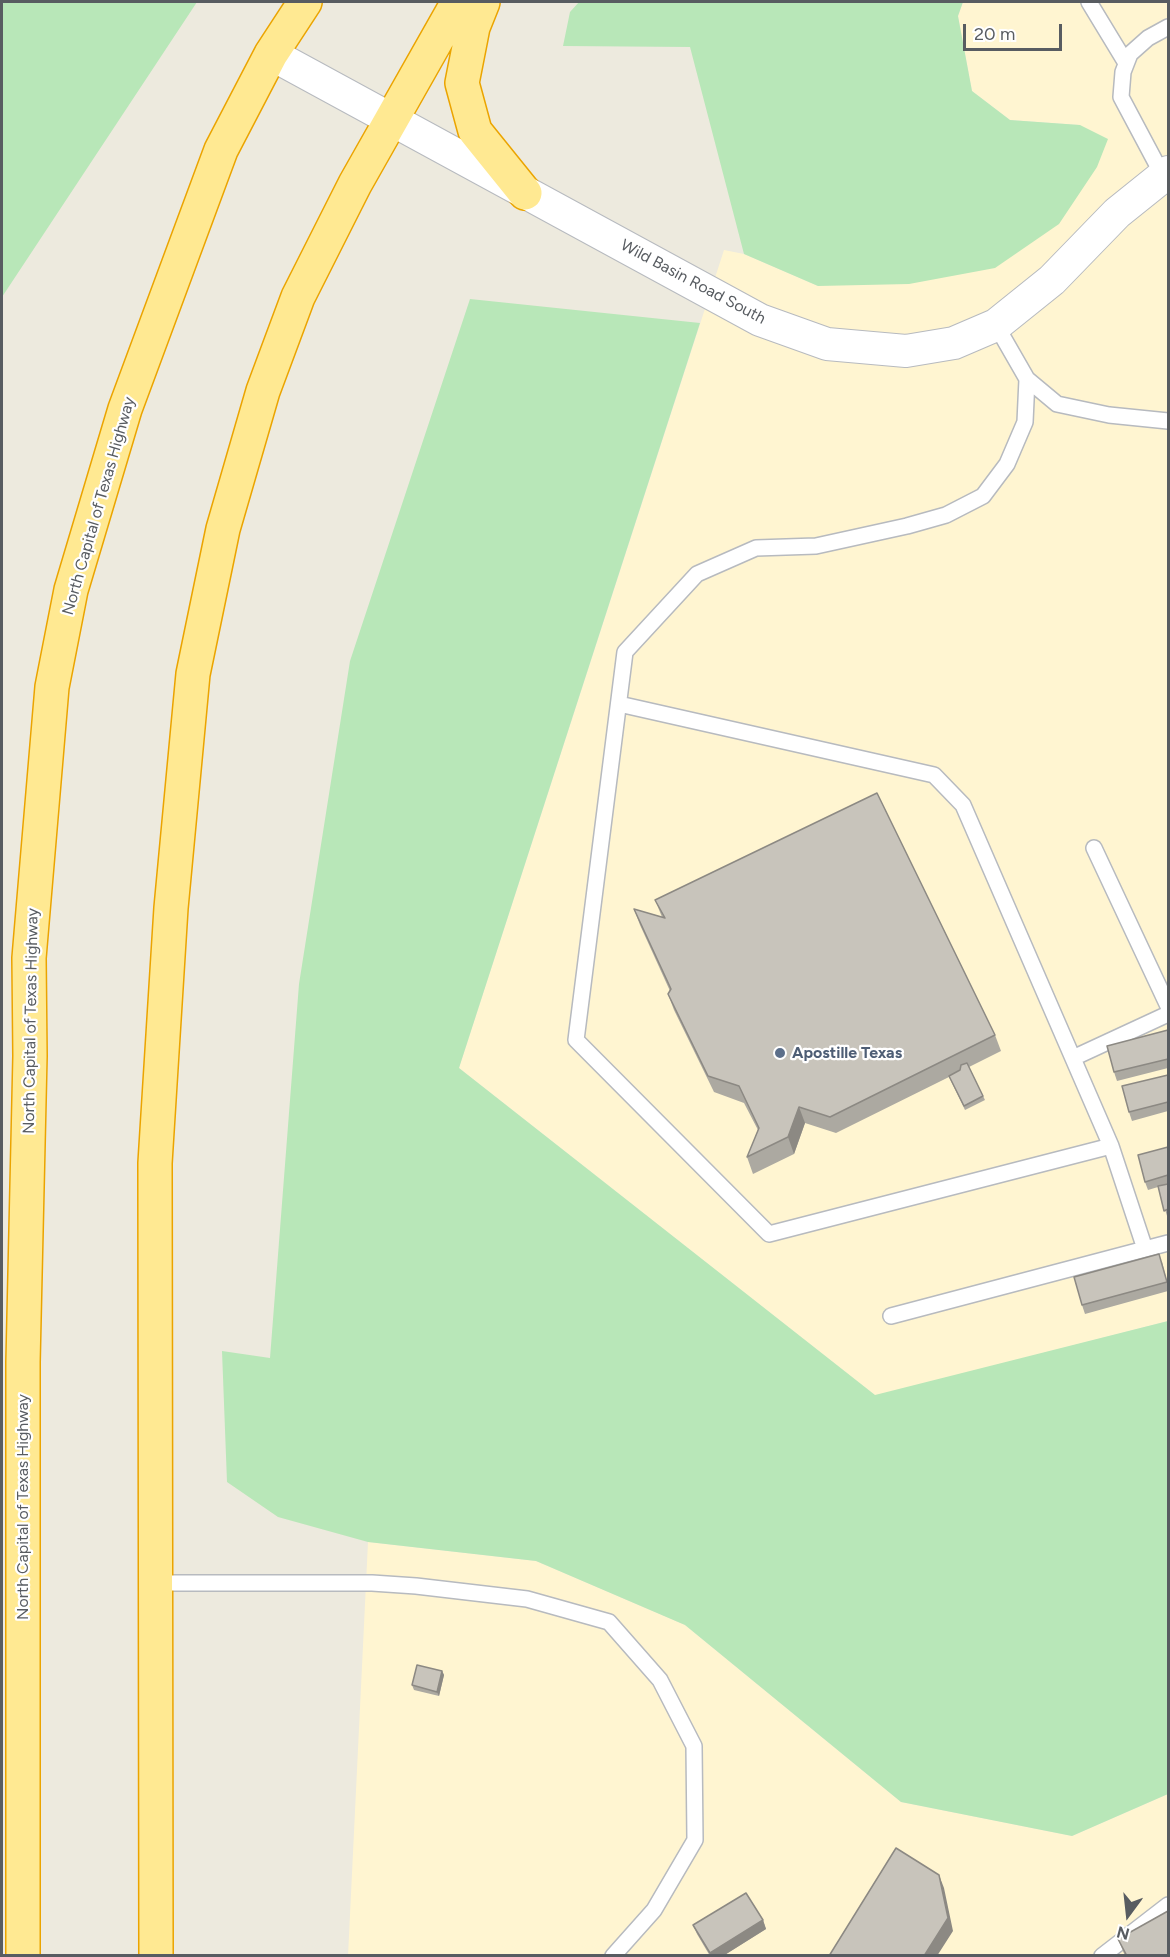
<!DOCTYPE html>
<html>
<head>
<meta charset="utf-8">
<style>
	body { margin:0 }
	#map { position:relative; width:1170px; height:1957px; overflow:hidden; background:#edeade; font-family:Figtree,sans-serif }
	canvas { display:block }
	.frame { position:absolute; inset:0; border:3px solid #585c61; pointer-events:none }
	.north { position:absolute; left:1098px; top:1885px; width:60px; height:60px; -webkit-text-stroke:4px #fff; paint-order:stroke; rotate:195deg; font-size:16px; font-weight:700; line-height:24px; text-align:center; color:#585c61 }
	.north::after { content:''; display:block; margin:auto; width:21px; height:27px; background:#585c61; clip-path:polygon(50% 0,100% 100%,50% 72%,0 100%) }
	.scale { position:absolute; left:963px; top:24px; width:99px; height:27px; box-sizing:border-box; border:3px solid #585c61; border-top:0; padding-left:8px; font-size:18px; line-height:21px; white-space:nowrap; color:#585c61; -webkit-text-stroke:4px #fff; paint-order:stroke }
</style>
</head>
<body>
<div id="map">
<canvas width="1170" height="1957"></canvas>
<div class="frame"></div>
<div class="north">N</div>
<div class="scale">20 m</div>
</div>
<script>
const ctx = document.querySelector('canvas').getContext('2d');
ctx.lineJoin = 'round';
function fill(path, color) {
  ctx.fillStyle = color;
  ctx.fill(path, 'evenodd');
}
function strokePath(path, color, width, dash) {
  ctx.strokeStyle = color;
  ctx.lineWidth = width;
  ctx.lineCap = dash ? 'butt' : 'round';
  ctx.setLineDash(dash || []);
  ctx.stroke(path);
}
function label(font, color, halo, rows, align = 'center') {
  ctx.font = font + ' Figtree,sans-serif';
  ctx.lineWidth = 4.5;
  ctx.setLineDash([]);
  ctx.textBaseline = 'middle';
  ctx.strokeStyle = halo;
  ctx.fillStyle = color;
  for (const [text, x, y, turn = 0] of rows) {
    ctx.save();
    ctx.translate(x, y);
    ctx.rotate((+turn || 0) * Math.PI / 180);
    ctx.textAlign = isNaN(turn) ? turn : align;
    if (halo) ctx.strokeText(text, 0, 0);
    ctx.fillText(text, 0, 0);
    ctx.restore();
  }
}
fill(new Path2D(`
	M 963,2 L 1168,2 L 1168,1321 L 876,1396 L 459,1068 L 724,250 L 744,254 L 818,286 L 1080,125 L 1010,120 L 972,91 L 958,16 Z
	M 368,1542 L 536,1561 L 685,1625 L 901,1802 L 1072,1836 L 1168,1794 L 1168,1955 L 348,1956 Z`), '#fff5d1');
fill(new Path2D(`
	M 2,2 L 197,2 L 2,297 Z
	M 579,2 L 963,2 L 958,16 L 972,91 L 1010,120 L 1080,125 L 1108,139 L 1097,167 L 1059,224 L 995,268 L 909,284 L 818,286 L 744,254 L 690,47 L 563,46 L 570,12 Z
	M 470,299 L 700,323 L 459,1068 L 875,1395 L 1168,1321 L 1168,1794 L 1072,1836 L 901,1802 L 685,1625 L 536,1561 L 368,1542 L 278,1517 L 227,1482 L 222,1351 L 270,1358 L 299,984 L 350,661 Z`), '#b8e7b8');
const service = new Path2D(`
	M 1089,2 L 1126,63
	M 1163,176 L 1121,97 L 1123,72 L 1130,54 L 1148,38 L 1168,27
	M 996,325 L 1027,379 L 1057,404 L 1109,415 L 1168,421
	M 1027,379 L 1025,422 L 1007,464 L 983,496 L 946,515 L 907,526 L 816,546 L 756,548 L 697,574 L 625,652 L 576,1040 L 769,1234 L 1111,1146 L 1145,1249 L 1168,1243
	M 619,704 L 934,775 L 963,805 L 1111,1146
	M 1094,848 L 1168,1006
	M 1073,1058 L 1168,1014
	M 891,1316 L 1145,1249
	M 156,1583 L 372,1583 L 416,1586 L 527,1599 L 609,1622 L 660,1680 L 694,1746 L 695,1840 L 654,1910 L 613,1956
	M 1102,1956 L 1168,1905`);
const minor = new Path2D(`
	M 271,54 L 760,320 L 827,344 L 906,351 L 954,343 L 996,325 L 1052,280 L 1117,213 L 1168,172`);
const trunk = new Path2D(`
	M 483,2 L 473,27 L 462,83 L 475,131 L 525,193
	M 23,1956 L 23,1362 L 30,1056 L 29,958 L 52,687 L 71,590 L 125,409 L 221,150 L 271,54 L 305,2
	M 156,1956 L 155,1163 L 171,908 L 193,674 L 223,529 L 263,391 L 298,297 L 355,184 L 458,2`);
strokePath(service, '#b7babf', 18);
strokePath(minor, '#b7babf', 34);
strokePath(trunk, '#eba400', 36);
strokePath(service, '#fff', 15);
strokePath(minor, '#fff', 32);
strokePath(trunk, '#ffe992', 33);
fill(new Path2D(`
	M 655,900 L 995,1035 L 1001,1051 L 969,1067 L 985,1100 L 965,1110 L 949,1077 L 836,1133 L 805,1123 L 794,1154 L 753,1174 L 747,1157 L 758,1130 L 744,1103 L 714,1092 L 674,1010 L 668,994 L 670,991 L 640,925 L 634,909 L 662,917 Z
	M 1168,1030 L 1168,1068 L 1117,1081 L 1114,1072 Z
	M 1168,1075 L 1168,1111 L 1132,1121 L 1129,1112 Z
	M 1168,1147 L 1168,1219 L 1158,1187 L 1148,1190 L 1145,1182 Z
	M 1162,1262 L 1168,1286 L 1168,1291 L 1085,1314 L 1082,1305 Z
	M 442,1671 L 444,1675 L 439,1696 L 414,1690 L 412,1685 Z
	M 763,1920 L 766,1929 L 723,1956 L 710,1956 L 697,1934 L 693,1925 Z
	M 1118,1939 L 1168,1956 L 1125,1956 Z`), '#aca9a1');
fill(new Path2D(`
	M 799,1107 L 805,1123 L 794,1154 L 788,1137 Z
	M 442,1671 L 444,1675 L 439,1696 L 437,1692 Z
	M 939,1875 L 944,1888 L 953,1931 L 937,1956 L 924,1956 Z
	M 763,1920 L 766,1929 L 723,1956 L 711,1956 L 710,1953 Z`), '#8c8983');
const building = new Path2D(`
	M 877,793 L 995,1035 L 830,1117 L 799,1107 L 788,1137 L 747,1157 L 759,1128 L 739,1086 L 708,1076 L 668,994 L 671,989 L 634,909 L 665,918 L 655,900 Z
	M 1168,1030 L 1168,1059 L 1114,1072 L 1107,1046 Z
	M 967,1063 L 983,1096 L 964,1106 L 949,1076 L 960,1070 L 961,1065 Z
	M 1168,1075 L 1168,1102 L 1129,1112 L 1122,1086 Z
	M 1168,1147 L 1168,1175 L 1145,1182 L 1138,1155 Z
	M 1168,1184 L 1168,1209 L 1164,1211 L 1158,1186 Z
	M 1159,1254 L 1167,1282 L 1082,1305 L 1074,1277 Z
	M 417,1665 L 442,1671 L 437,1692 L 412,1685 Z
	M 896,1848 L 939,1875 L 948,1918 L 924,1956 L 829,1956 Z
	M 746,1893 L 763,1920 L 710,1953 L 693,1925 Z
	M 1168,1911 L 1168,1956 L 1127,1956 L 1118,1939 Z`);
fill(building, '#c8c4bb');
strokePath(building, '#8c8983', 1.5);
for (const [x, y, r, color] of [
	[780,1053,6,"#5c6f8a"]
]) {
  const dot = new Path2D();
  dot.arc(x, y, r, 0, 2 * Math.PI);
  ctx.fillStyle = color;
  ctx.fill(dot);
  strokePath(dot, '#fff', 2);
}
label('16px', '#585c61', '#fff', [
	["Wild Basin Road South",693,282,28],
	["North Capital of Texas Highway",99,506,-74],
	["North Capital of Texas Highway",31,1021,-89],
	["North Capital of Texas Highway",23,1507,-90]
]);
label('bold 16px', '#4e5e75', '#fff', [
	["Apostille Texas",792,1053]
], 'left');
</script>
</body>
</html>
